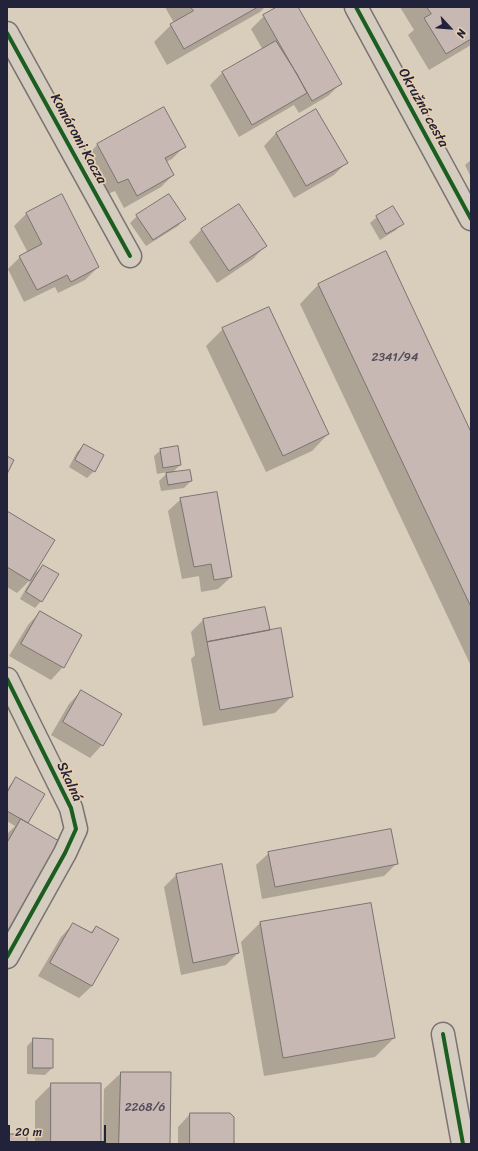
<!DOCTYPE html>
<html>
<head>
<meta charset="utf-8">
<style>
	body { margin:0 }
	#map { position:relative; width:478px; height:1151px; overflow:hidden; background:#d9cdbc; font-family:Sriracha,sans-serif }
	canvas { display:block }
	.frame { position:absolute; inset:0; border:8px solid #22223b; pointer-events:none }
	.north { position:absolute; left:430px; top:8px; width:40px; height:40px; -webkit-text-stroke:3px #e6cfaf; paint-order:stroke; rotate:116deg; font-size:11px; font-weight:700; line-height:16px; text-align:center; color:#22223b }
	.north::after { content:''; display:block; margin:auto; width:14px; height:18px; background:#22223b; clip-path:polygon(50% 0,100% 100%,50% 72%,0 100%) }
	.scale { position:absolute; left:8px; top:1125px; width:98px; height:18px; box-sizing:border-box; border:2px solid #22223b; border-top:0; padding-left:5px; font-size:12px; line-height:14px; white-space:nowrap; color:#22223b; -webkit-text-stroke:3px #e6cfaf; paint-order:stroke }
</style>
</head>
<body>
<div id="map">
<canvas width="478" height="1151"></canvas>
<div class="frame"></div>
<div class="north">N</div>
<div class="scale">20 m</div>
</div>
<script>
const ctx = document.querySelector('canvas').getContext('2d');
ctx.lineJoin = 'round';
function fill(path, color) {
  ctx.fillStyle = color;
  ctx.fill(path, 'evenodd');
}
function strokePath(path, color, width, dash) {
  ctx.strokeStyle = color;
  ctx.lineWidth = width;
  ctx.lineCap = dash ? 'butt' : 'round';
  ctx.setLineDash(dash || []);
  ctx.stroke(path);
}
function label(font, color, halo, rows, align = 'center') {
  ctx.font = font + ' Sriracha,sans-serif';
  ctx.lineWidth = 3.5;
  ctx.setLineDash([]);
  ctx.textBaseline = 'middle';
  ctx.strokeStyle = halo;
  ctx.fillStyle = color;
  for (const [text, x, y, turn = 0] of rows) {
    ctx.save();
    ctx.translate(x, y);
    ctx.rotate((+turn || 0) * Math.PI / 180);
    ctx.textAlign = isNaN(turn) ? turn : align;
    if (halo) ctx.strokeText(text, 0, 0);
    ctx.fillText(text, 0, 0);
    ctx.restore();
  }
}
fill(new Path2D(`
	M 165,7 L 265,7 L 260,12 L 167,65 L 154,42 L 171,25 L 174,23 Z
	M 279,7 L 297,7 L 340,84 L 328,96 L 299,113 L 294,105 L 239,137 L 210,85 L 223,72 L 263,50 L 251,29 L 264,16 Z
	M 400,7 L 471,7 L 471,45 L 429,70 L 408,35 L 414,30 Z
	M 164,109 L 185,146 L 172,159 L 166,162 L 173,175 L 161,187 L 124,208 L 115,191 L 105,195 L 85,158 L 97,145 Z
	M 276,133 L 346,163 L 334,175 L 294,198 L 264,146 Z
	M 471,160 L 471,177 L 465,165 Z
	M 238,206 L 265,246 L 253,259 L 217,283 L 189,242 L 201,230 Z
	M 26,214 L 98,267 L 85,280 L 58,293 L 55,287 L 24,302 L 8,269 L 20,257 L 28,253 L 14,226 Z
	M 137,216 L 184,219 L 178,226 L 146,246 L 130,223 Z
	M 377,217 L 402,223 L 396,230 L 380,240 L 370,223 Z
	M 319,284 L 471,435 L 471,666 L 300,304 Z
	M 223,329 L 328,434 L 312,451 L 266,472 L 206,346 Z
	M 84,445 L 94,471 L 87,478 L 69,467 L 77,452 Z
	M 161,450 L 180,465 L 171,474 L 191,481 L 184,488 L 161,491 L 159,481 L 168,472 L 157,474 L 154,456 Z
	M 181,499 L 231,577 L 218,589 L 201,592 L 199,576 L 182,579 L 168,511 Z
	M 7,513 L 33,575 L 43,566 L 41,601 L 35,608 L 20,599 L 32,578 L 17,593 L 7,587 Z
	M 264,608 L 269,631 L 292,696 L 275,713 L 203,726 L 191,659 L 195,655 L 191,632 L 203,620 Z
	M 40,612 L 63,667 L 51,680 L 9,656 L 28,625 Z
	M 81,691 L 102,745 L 90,758 L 51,735 L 69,704 Z
	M 16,778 L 27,822 L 7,930 L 7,834 L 15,826 L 7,821 L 7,790 L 10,785 Z
	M 269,853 L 396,864 L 384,876 L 262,899 L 256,865 Z
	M 176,875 L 238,953 L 226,965 L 181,975 L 164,887 Z
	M 260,923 L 394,1038 L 375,1057 L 264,1076 L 241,942 Z
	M 73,924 L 90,933 L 96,927 L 117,940 L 92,986 L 79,998 L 38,976 L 61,937 Z
	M 34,1039 L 52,1068 L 45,1075 L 27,1074 L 27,1046 Z
	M 121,1073 L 169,1144 L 103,1144 L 104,1089 Z
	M 52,1084 L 100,1144 L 35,1144 L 35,1101 Z
	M 190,1114 L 233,1144 L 178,1144 L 178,1127 Z`), '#0003');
const building = new Path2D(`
	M 191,7 L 258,7 L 184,49 L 170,24 L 193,11 Z
	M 277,7 L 298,7 L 342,84 L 312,101 L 263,15 Z
	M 427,7 L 471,7 L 471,39 L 446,54 L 424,18 L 431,14 Z
	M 276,41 L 297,74 L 307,93 L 252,125 L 222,72 Z
	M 164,107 L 186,147 L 165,158 L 174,175 L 137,196 L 128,179 L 118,183 L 97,144 Z
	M 316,109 L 348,163 L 306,186 L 276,133 Z
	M 62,194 L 99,267 L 71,282 L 67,275 L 37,290 L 19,256 L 42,244 L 26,213 Z
	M 169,194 L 186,219 L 153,240 L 136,215 Z
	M 239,204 L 267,246 L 229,271 L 201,229 Z
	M 393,206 L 404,224 L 386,234 L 376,216 Z
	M 386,251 L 471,432 L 471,607 L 318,284 Z
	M 269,307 L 329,434 L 283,456 L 222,328 Z
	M 84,444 L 104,455 L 95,472 L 75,460 Z
	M 178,446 L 181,465 L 163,468 L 160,449 Z
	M 7,456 L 14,460 L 7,474 Z
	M 190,470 L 192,481 L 168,485 L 166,473 Z
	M 217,492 L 232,577 L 214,580 L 211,564 L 194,567 L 180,498 Z
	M 7,511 L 55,540 L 30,581 L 7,567 Z
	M 43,565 L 59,574 L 42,602 L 26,592 Z
	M 265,607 L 270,630 L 207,642 L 203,619 Z
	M 40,611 L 82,635 L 64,668 L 21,644 Z
	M 281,628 L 293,697 L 220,710 L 207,642 Z
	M 81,690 L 122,714 L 103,746 L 63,722 Z
	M 16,777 L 45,794 L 28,823 L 7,811 L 7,793 Z
	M 21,819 L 59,841 L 7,932 L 7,843 Z
	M 391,829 L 398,864 L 275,887 L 268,852 Z
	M 222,864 L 239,953 L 193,963 L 176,874 Z
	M 371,903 L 395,1038 L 283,1058 L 260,922 Z
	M 73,923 L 92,933 L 96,926 L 119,939 L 92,986 L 50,963 Z
	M 33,1038 L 53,1039 L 53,1068 L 33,1068 Z
	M 121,1072 L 171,1072 L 170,1144 L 119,1144 Z
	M 51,1083 L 101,1083 L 101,1144 L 51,1144 Z
	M 190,1113 L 230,1113 L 234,1117 L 234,1144 L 190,1144 Z
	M 7,1134 L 27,1134 L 27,1144 L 7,1144 Z`);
fill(building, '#c8b8b3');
strokePath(building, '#797371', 1);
const minor = new Path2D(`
	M 356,7 L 471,219
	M 7,33 L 130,256
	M 7,679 L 71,808 L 76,829 L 65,853 L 7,957
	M 443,1034 L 463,1144`);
strokePath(minor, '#797371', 25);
strokePath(minor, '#d5ccc0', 22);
strokePath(new Path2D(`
	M 356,7 L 471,219
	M 7,33 L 130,256
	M 7,679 L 71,808 L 76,829 L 65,853 L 7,957
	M 443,1034 L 463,1144`), '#1b5e20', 4);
label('12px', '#504c5c', null, [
	["2341/94",395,358],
	["2268/6",145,1108]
]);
label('14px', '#22223b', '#e6cfaf', [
	["Okružná cesta",423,108,61],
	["Komáromi Kacza",78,139,61],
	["Skalná",69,782,65]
]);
</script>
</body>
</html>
